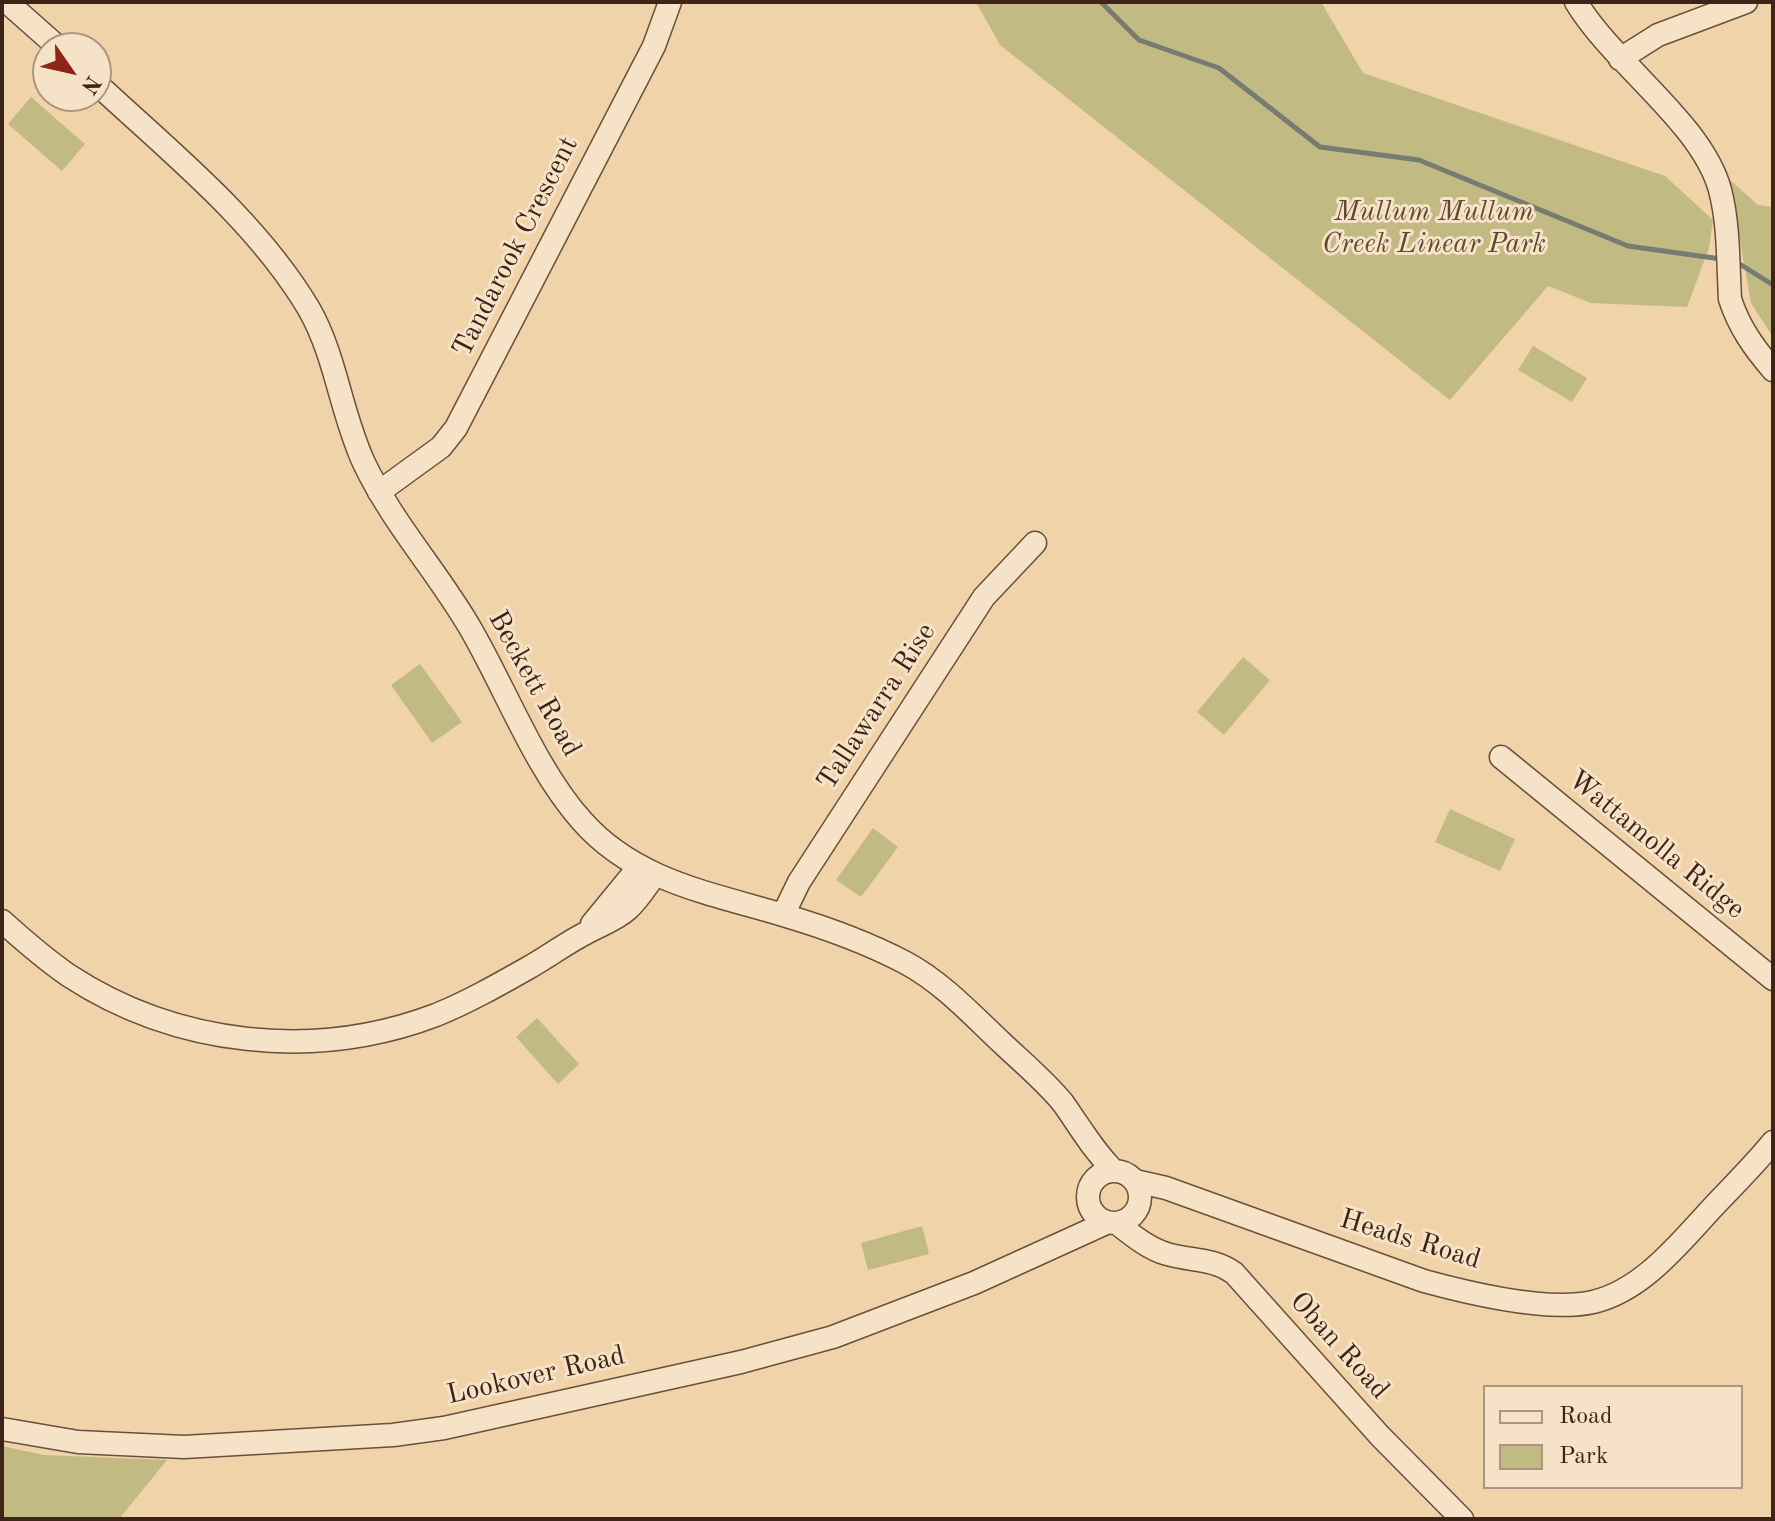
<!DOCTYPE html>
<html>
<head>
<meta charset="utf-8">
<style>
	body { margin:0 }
	#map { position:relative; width:1775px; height:1521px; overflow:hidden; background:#f0d3a9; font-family:"Old Standard TT",serif }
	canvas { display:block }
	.frame { position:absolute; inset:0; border:4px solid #3e2416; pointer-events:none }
	.legend { position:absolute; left:1483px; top:1385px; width:260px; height:104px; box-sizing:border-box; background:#f5e2c7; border:2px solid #ac9680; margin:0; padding:10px 14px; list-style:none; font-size:24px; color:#3e2416 }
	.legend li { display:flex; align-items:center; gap:16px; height:40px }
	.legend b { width:40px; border:2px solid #ac9680 }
	.north { position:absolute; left:32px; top:32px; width:80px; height:80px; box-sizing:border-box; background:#f5e2c7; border:2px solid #ac9680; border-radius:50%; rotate:124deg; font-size:22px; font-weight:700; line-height:32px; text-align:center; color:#3e2416 }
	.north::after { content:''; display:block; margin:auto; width:28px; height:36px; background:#8f2418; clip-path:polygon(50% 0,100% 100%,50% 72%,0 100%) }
</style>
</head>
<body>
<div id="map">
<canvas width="1775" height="1521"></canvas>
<div class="frame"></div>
<ul class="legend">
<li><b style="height:10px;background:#f5e2c7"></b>Road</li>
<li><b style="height:22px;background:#c1ba83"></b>Park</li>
</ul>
<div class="north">N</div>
</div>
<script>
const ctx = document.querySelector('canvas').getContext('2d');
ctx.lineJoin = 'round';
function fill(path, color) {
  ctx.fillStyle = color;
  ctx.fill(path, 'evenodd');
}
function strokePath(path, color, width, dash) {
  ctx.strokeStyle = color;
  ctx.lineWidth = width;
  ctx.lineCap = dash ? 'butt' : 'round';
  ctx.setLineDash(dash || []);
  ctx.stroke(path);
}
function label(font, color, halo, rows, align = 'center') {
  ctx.font = font + ' "Old Standard TT",serif';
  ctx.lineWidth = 6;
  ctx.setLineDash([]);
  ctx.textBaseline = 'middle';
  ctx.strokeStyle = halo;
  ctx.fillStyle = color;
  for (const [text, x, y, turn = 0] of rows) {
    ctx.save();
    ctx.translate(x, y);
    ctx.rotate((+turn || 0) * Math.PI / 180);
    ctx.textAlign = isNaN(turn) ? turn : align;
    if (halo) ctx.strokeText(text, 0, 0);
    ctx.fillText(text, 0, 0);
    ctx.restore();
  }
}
fill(new Path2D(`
	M 976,2 L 1321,2 L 1363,73 L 1665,176 L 1713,220 L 1709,248 L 1687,307 L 1591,303 L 1548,286 L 1450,400 L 1000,45 Z
	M 31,97 L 85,144 L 62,171 L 8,124 Z
	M 1729,179 L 1758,205 L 1773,207 L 1773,337 L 1751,303 Z
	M 1533,346 L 1587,378 L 1572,402 L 1518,370 Z
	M 1243,657 L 1270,680 L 1224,735 L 1197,712 Z
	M 420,664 L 462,722 L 432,743 L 391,685 Z
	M 1450,809 L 1515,839 L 1500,871 L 1435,842 Z
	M 873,828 L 898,847 L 861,897 L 836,880 Z
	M 537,1018 L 579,1064 L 558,1084 L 516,1037 Z
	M 922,1226 L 929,1254 L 868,1270 L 861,1243 Z
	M 2,1446 L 44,1455 L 167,1460 L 119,1519 L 2,1519 Z`), '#c1ba83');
strokePath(new Path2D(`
	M 1101,2 L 1139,40 L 1219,68 L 1320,147 L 1419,160 L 1628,246 L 1721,259
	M 1735,261 L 1773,285`), '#767c72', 5);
const minor = new Path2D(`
	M 7,2 L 59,48
	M 1576,2 C 1614,65 1702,123 1720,190 C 1729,224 1728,264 1730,299 C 1739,327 1754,348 1773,370
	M 1620,59 L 1658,35 L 1746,2
	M 96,83 C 170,152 256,220 309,309 C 336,356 341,414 364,463 C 392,522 436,570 469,626 C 505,687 535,769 582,821 C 635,881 710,893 783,915 C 824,927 868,943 906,963 C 943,983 972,1015 1002,1043 C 1022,1062 1045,1081 1063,1103 C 1080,1127 1093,1150 1114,1171
	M 379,492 L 441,447 L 456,428 L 654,46 L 670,2
	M 1501,757 L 1773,979
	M 783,915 L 799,882 L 984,597 L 1035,543
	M 2,921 C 23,940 45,959 68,975 C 176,1046 315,1061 436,1015 C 468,1002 498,985 528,968 C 548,957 566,943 586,933 C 600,925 616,920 628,909 C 638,900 646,887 654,876
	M 592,924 L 638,868
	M1088 1197a26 26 0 1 1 52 0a26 26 0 1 1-52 0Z
	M 1135,1181 L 1166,1188 L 1424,1281 C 1468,1293 1548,1312 1593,1302 C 1644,1290 1681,1241 1715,1205 C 1735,1184 1755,1164 1773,1142
	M 1118,1224 C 1132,1235 1149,1249 1167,1254 C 1191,1261 1213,1258 1234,1273 L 1380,1436 L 1462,1519
	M 2,1429 L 78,1442 L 184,1447 L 393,1435 L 444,1428 L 741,1362 L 833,1337 L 974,1283 L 1106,1223`);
strokePath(minor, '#6a503b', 25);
strokePath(minor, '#f5e2c7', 22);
label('italic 28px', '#5f4a31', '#f5e2c7', [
	["Mullum Mullum",1434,213],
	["Creek Linear Park",1434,245]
]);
label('28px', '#3e2416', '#f5e2c7', [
	["Tandarook Crescent",516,247,-63],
	["Beckett Road",534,684,61],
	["Tallawarra Rise",877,707,-57],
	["Wattamolla Ridge",1656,845,39],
	["Heads Road",1410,1240,17],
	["Oban Road",1339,1346,48],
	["Lookover Road",536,1376,-13]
]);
</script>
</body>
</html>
